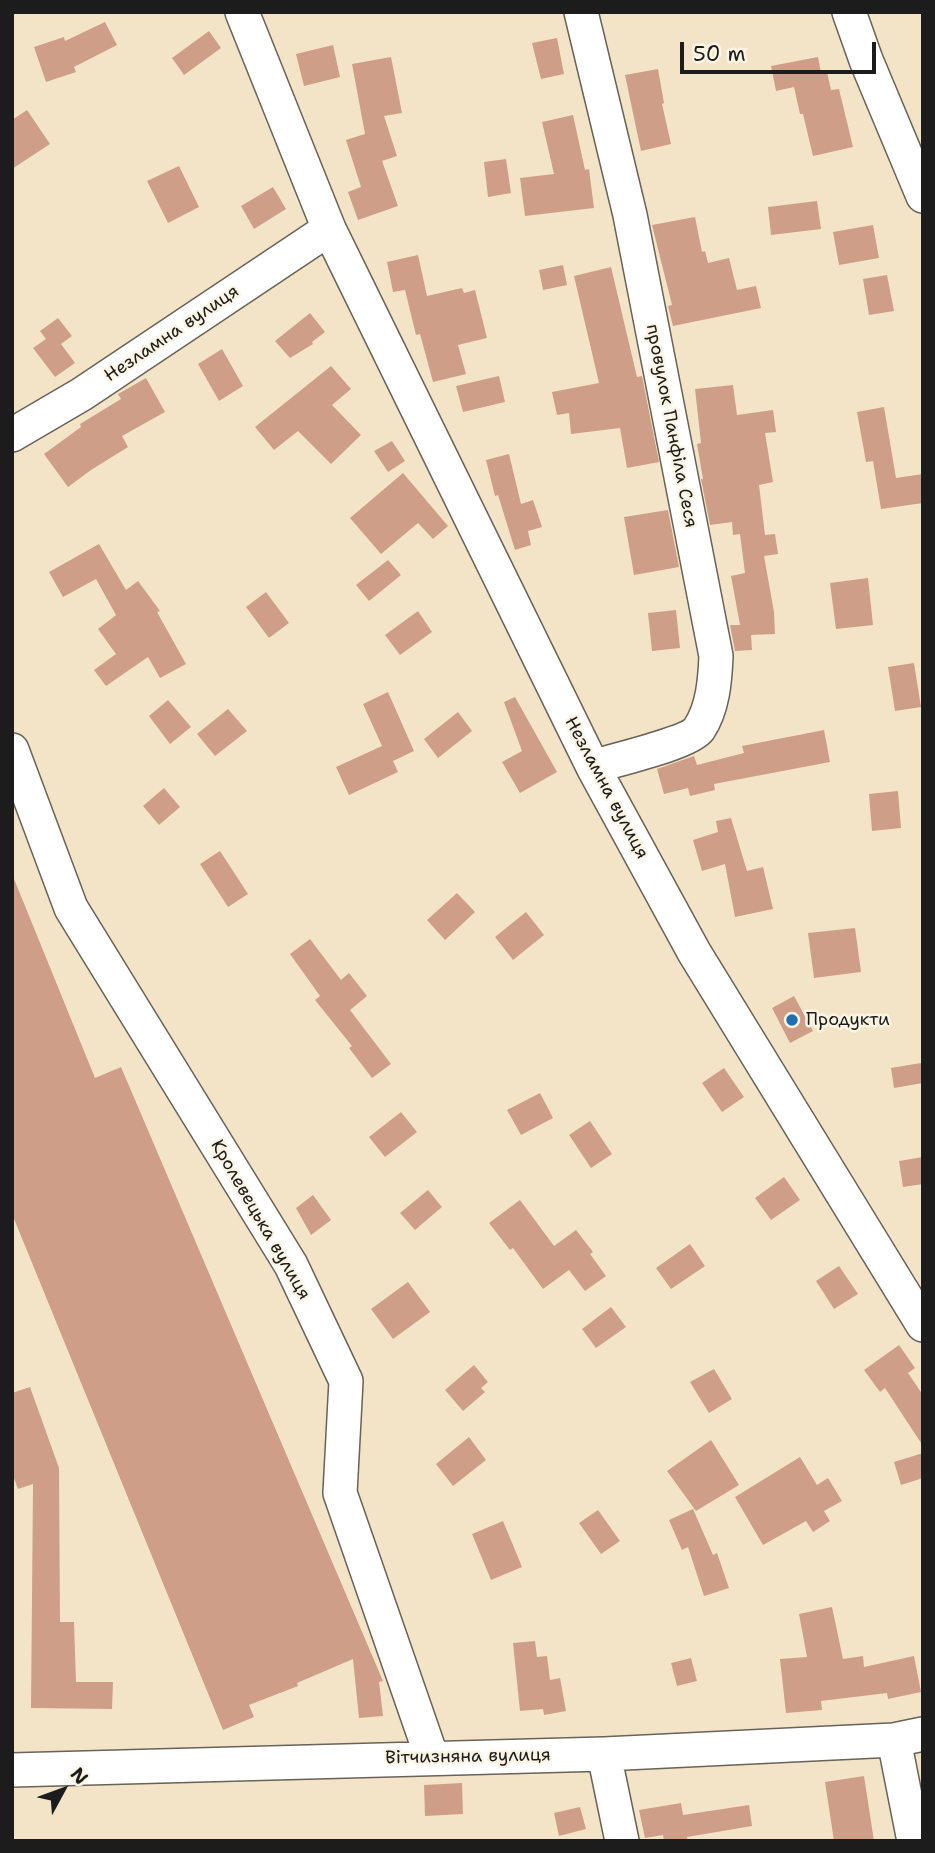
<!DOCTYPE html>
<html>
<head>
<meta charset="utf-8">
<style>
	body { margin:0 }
	#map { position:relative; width:935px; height:1853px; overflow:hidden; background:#f4e4c7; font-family:"Shantell Sans",sans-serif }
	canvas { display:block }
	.frame { position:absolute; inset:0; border:14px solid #1c1c1c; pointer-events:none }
	.north { position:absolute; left:28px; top:1755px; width:70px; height:70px; -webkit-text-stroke:5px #fcf5e5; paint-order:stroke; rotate:49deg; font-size:19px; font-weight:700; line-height:28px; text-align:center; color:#1c1c1c }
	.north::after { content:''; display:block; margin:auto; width:24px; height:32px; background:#1c1c1c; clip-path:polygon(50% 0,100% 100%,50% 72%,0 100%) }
	.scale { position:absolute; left:680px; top:42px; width:196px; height:32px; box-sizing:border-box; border:4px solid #1c1c1c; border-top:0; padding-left:9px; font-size:21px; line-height:24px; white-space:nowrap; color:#1c1c1c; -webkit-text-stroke:5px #fcf5e5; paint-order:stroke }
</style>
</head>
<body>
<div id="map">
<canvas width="935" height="1853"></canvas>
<div class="frame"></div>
<div class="north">N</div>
<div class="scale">50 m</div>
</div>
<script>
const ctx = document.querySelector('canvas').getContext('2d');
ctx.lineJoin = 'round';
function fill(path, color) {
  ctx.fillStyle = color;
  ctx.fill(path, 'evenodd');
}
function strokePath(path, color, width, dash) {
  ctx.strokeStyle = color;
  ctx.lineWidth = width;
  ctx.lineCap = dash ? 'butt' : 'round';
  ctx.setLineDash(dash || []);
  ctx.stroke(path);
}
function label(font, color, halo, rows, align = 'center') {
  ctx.font = font + ' "Shantell Sans",sans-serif';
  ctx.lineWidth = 5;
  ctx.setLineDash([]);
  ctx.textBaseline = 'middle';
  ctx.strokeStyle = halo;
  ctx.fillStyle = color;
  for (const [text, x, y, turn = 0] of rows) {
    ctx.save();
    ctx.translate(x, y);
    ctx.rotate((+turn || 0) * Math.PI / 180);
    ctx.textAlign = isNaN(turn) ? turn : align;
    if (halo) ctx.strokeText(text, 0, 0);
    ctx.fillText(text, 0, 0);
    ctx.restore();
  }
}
fill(new Path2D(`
	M 105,22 L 117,45 L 74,67 L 76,72 L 46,82 L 34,47 L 64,37 L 65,41 Z
	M 209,31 L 221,48 L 184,75 L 172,58 Z
	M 557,38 L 564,74 L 541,79 L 532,43 Z
	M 333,45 L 340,77 L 304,86 L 296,54 Z
	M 391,57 L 402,113 L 384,116 L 397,156 L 382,161 L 398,206 L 358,220 L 348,192 L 361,187 L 346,140 L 365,134 L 352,64 Z
	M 818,57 L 821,73 L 827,72 L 831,90 L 839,89 L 853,147 L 813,156 L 803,114 L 800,114 L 794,87 L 776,91 L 771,66 Z
	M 658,69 L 664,103 L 662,104 L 671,144 L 641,151 L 625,75 Z
	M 27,110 L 50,144 L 12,169 L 12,120 Z
	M 573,115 L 585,170 L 589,169 L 594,208 L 525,216 L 520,178 L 554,174 L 542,122 Z
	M 506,159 L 511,193 L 488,197 L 484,162 Z
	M 179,166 L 199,207 L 168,223 L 147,181 Z
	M 273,187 L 286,209 L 254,229 L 241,206 Z
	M 817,201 L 821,229 L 771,235 L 768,207 Z
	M 695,217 L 702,252 L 705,251 L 708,263 L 729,258 L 737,290 L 756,286 L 761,308 L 673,326 L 668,306 L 672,305 L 652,225 Z
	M 873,225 L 879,258 L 839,265 L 833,232 Z
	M 418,255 L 427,296 L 462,288 L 464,293 L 475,290 L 487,338 L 458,345 L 466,374 L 433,382 L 420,334 L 416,335 L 405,290 L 393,292 L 387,262 Z
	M 563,265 L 567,285 L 543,290 L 539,270 Z
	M 611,267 L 637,377 L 642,376 L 659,462 L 627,468 L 620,428 L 571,434 L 569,413 L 557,415 L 552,392 L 599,383 L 574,276 Z
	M 887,275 L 894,311 L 869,315 L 863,279 Z
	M 310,313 L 325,332 L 312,342 L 313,344 L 290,358 L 275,341 Z
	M 58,318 L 72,336 L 61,344 L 75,363 L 55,377 L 33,348 L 46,339 L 40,331 Z
	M 222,349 L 243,386 L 219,401 L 198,364 Z
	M 331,366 L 351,389 L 332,405 L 361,435 L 331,464 L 298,431 L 274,450 L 255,427 Z
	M 499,376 L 505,402 L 463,412 L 456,386 Z
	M 146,378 L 165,412 L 122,436 L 128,447 L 91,470 L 68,487 L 44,454 L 81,427 L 80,424 L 121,399 L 118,394 Z
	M 733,385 L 737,415 L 773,410 L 776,432 L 765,433 L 773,482 L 759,485 L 765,535 L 775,534 L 778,554 L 764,556 L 774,612 L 775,634 L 751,635 L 752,650 L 735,651 L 730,625 L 740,625 L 731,576 L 745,573 L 740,534 L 733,535 L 732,522 L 710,525 L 701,479 L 703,479 L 697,444 L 701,443 L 695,389 Z
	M 884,407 L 896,478 L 923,474 L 923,503 L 881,509 L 873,461 L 866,462 L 857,412 Z
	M 392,441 L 405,461 L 388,472 L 374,451 Z
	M 509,454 L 521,504 L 533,500 L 542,527 L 528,531 L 531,545 L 515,550 L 498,495 L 495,496 L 486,460 Z
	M 403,473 L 448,526 L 433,539 L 418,523 L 381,554 L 350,518 Z
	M 668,510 L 679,567 L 634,575 L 624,517 Z
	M 99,544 L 126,590 L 138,581 L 160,611 L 157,612 L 186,664 L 160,678 L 148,657 L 106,686 L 94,670 L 116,654 L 98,629 L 116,615 L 96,579 L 63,597 L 49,572 Z
	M 388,560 L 401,575 L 369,601 L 356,585 Z
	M 868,578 L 873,625 L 836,629 L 830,583 Z
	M 266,592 L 289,623 L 269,638 L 246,607 Z
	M 676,610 L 680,648 L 652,651 L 648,613 Z
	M 418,611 L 432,632 L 400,655 L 385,635 Z
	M 914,663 L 921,707 L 895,711 L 888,667 Z
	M 388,692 L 414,751 L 393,761 L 398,772 L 349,795 L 336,767 L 382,746 L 363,704 Z
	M 515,697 L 557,772 L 520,793 L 502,762 L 522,751 L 504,702 Z
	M 168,700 L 191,727 L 170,744 L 149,716 Z
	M 228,709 L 247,731 L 215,756 L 197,734 Z
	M 458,712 L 472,731 L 438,758 L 424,739 Z
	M 824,730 L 830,762 L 714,784 L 715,790 L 690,796 L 688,788 L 664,794 L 657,769 L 694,756 L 697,765 L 744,753 L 742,746 Z
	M 164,788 L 180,807 L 159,825 L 143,806 Z
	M 898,791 L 901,828 L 872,831 L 869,794 Z
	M 731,818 L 747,871 L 763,867 L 773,909 L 735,917 L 725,864 L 702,871 L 693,840 L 718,832 L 716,821 Z
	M 220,851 L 248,894 L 228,907 L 200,864 Z
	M 12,874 L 95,1078 L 121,1067 L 383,1681 L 379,1682 L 383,1716 L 359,1718 L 353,1659 L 297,1683 L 298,1686 L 249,1705 L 254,1717 L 223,1730 L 12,1214 Z
	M 457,893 L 475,912 L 445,940 L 427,920 Z
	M 526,912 L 544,935 L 513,960 L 495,937 Z
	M 855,928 L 861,972 L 814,978 L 808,933 Z
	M 310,939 L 341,980 L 349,973 L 367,996 L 350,1010 L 391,1064 L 372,1078 L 349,1048 L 352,1046 L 315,1000 L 320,996 L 290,954 Z
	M 794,996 L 813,1031 L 790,1043 L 772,1008 Z
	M 921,1063 L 923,1083 L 894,1088 L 891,1068 Z
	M 724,1068 L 744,1097 L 722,1112 L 702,1083 Z
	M 540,1093 L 553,1118 L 521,1135 L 507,1110 Z
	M 401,1112 L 417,1132 L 385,1157 L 369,1137 Z
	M 590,1121 L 612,1154 L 591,1168 L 569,1135 Z
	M 923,1157 L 923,1184 L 903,1187 L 899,1161 Z
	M 784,1177 L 800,1200 L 771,1220 L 755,1198 Z
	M 428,1190 L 442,1207 L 415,1230 L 400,1213 Z
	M 313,1195 L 331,1220 L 311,1235 L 296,1208 Z
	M 520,1200 L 554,1246 L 576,1230 L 593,1252 L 590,1254 L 606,1276 L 585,1291 L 569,1270 L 543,1289 L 513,1248 L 510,1250 L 489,1223 Z
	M 690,1244 L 705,1266 L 671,1289 L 656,1268 Z
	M 839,1266 L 858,1294 L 834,1309 L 816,1281 Z
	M 408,1282 L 430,1312 L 393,1339 L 371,1309 Z
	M 611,1307 L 626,1327 L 596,1348 L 582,1329 Z
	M 899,1345 L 915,1368 L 908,1373 L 923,1395 L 923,1446 L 885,1388 L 880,1392 L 864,1370 Z
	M 474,1365 L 488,1382 L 481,1388 L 485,1392 L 463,1411 L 445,1390 Z
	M 714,1369 L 732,1399 L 709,1413 L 690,1382 Z
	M 30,1387 L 59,1468 L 60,1622 L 74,1622 L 76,1682 L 113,1682 L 112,1709 L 31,1708 L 33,1484 L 18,1489 L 12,1473 L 12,1393 Z
	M 469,1437 L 486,1460 L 453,1486 L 436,1464 Z
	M 711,1440 L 739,1485 L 696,1511 L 667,1471 Z
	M 923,1453 L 923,1478 L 901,1485 L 894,1462 Z
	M 800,1457 L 817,1485 L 828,1478 L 842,1501 L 824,1511 L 830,1521 L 813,1532 L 806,1521 L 763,1545 L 735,1497 Z
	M 693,1509 L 713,1555 L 717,1553 L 729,1588 L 704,1596 L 688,1547 L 682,1550 L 669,1520 Z
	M 598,1510 L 620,1541 L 601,1554 L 579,1523 Z
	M 503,1521 L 522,1567 L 491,1580 L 472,1534 Z
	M 832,1607 L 843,1659 L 863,1656 L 864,1667 L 914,1656 L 921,1692 L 888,1699 L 887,1693 L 821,1701 L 822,1710 L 786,1713 L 780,1659 L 807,1657 L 799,1614 Z
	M 535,1641 L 537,1657 L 547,1656 L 550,1680 L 560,1678 L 566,1711 L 544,1715 L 543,1709 L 520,1711 L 513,1643 Z
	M 691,1658 L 697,1681 L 677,1686 L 671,1663 Z
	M 864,1776 L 874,1841 L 834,1841 L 825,1782 Z
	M 462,1783 L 463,1814 L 425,1816 L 424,1785 Z
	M 681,1803 L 683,1815 L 749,1805 L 752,1826 L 687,1837 L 688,1841 L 664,1841 L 663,1835 L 645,1838 L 639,1810 Z
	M 580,1807 L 586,1829 L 559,1836 L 554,1813 Z`), '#cf9e88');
const minor = new Path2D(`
	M 242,12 L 329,229 L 593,767 L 694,952 L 923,1325
	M 581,12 L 630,215 L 716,656 C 715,680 713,708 699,729 C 689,743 614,760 593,767
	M 849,12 L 866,60 L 923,196
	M 12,435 L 82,394 L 329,229
	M 12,750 L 71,908 L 291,1265 L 346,1381 L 340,1493 L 432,1758
	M 894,1740 L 914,1841
	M 604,1754 L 622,1841
	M 12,1770 L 604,1754 L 894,1740 L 923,1734`);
strokePath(minor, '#686258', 36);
strokePath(minor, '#fff', 33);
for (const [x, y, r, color] of [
	[792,1020,7,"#1f6fb2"]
]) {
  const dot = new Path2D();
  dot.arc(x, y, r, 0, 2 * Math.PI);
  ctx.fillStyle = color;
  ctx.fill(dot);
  strokePath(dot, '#fcf5e5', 2.5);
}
label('18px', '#1c1c1c', '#fcf5e5', [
	["Незламна вулиця",172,334,-34],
	["провулок Панфіла Сеся",671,426,79],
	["Незламна вулиця",606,788,62],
	["Кролевецька вулиця",260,1220,60],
	["Вітчизняна вулиця",468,1757,-1]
]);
label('18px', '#1c1c1c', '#fcf5e5', [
	["Продукти",806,1020]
], 'left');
</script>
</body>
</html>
